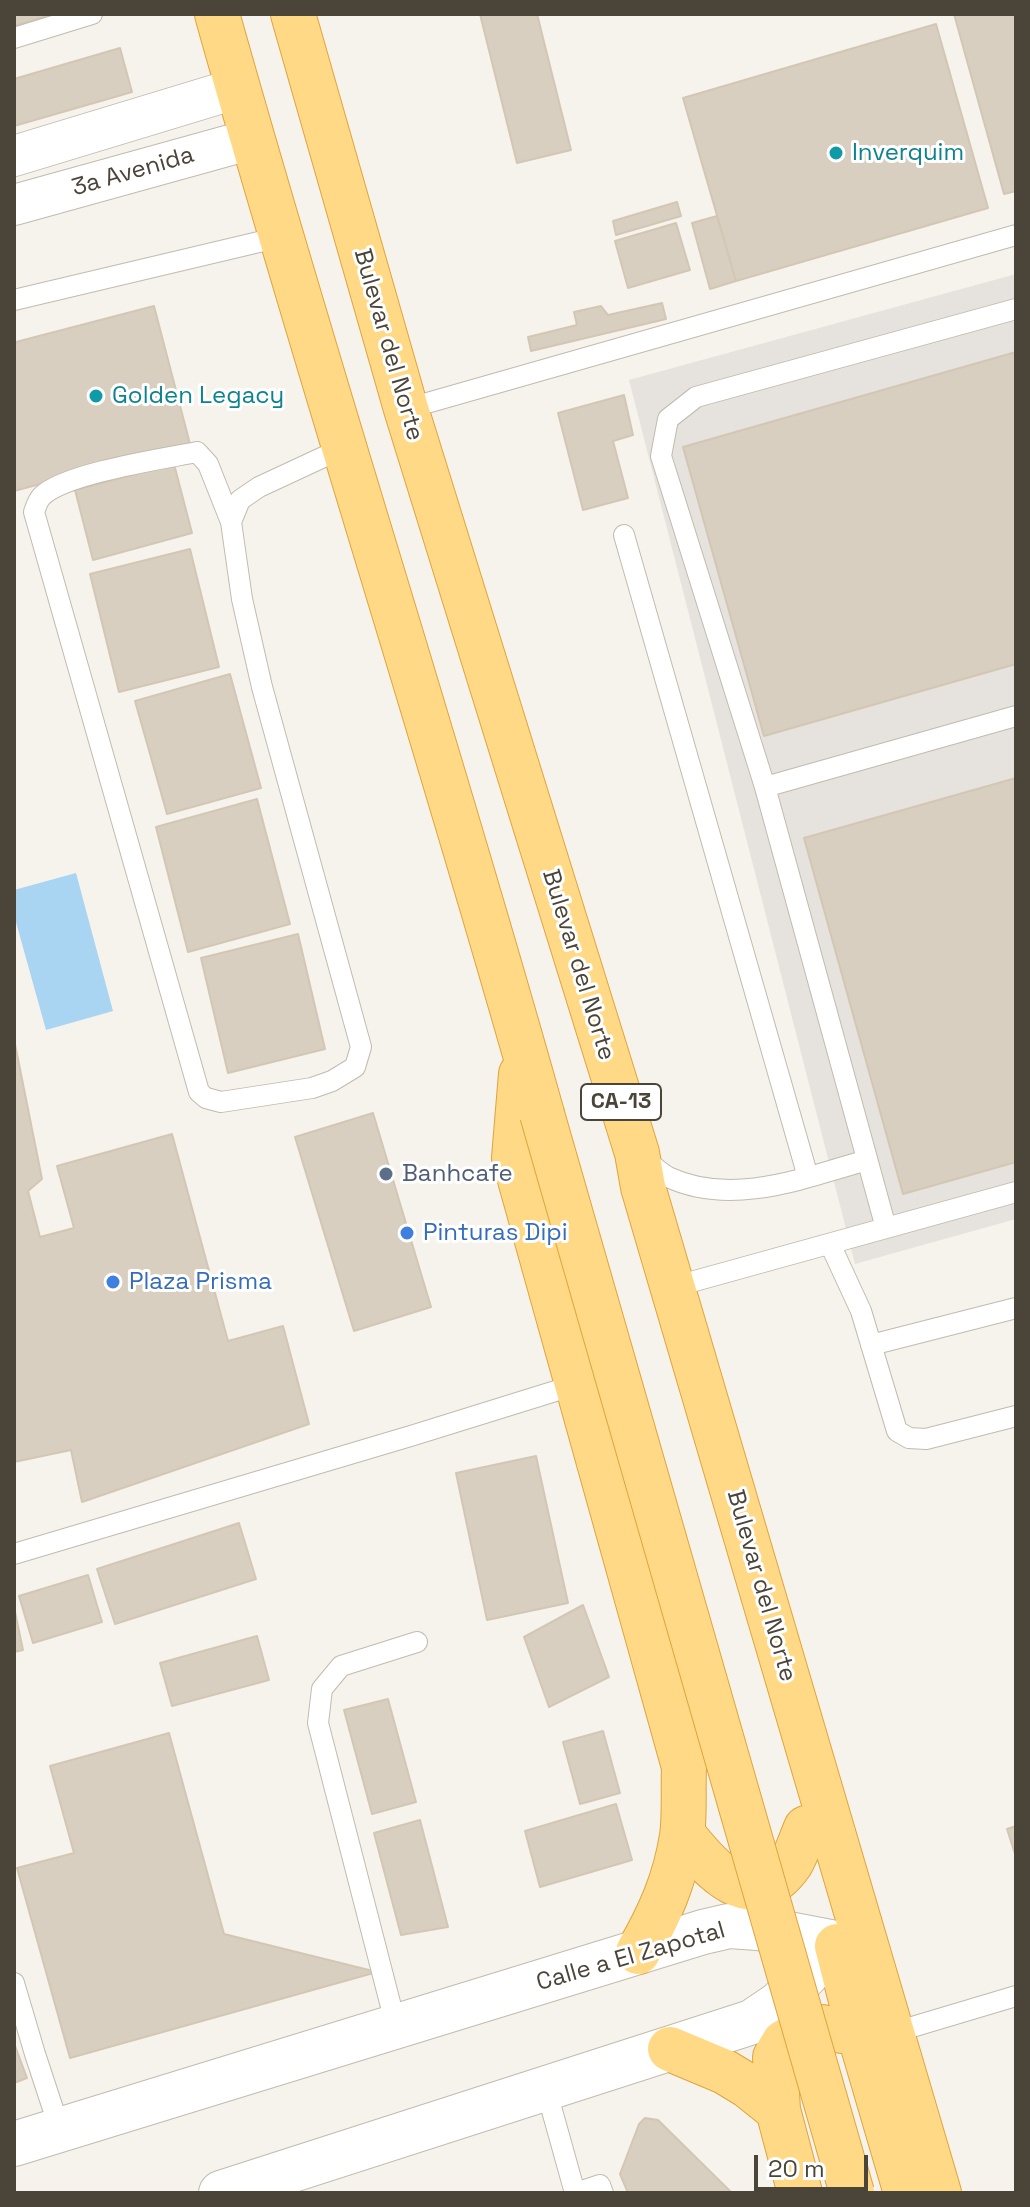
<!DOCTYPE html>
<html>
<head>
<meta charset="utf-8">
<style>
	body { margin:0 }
	#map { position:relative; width:1030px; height:2207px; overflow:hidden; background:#f6f3ec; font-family:"Space Grotesk",sans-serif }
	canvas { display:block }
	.frame { position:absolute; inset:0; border:16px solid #4b4439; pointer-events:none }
	.scale { position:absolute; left:754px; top:2155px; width:114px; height:36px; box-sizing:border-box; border:4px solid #4b4439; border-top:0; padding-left:10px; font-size:24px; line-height:28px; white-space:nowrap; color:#4b4439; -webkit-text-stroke:6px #fff; paint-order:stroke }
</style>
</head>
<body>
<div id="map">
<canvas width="1030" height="2207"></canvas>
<div class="frame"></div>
<div class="scale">20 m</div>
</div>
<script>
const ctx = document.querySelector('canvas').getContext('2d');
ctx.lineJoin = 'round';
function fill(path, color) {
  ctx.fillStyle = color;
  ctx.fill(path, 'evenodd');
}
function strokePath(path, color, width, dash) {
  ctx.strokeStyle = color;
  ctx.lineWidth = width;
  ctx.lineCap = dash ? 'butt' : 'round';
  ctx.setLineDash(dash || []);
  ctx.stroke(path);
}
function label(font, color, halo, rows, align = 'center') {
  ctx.font = font + ' "Space Grotesk",sans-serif';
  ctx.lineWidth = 6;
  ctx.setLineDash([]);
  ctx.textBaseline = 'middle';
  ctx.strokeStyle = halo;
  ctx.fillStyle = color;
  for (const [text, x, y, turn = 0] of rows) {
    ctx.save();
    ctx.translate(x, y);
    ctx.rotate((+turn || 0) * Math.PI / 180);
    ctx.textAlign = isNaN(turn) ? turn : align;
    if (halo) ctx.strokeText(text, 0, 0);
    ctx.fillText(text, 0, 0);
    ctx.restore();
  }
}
fill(new Path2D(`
	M 1016,274 L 1016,1219 L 855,1264 L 629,380 Z`), '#e6e2dd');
fill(new Path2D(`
	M 76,873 L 113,1011 L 46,1030 L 14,915 L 14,890 Z`), '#a9d4f2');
const building = new Path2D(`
	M 14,14 L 55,14 L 14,26 Z
	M 480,14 L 537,14 L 571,150 L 517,163 Z
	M 954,14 L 1016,14 L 1016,191 L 1004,194 Z
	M 936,24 L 988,208 L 736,281 L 683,98 Z
	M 120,48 L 132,92 L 14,126 L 14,79 Z
	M 677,202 L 681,216 L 616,235 L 613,221 Z
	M 717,216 L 736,281 L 710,289 L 692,223 Z
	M 676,223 L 690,270 L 628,288 L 615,241 Z
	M 662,303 L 666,319 L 531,351 L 528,337 L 577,325 L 574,312 L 601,306 L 608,315 Z
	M 154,306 L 190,444 L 14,491 L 14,347 L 16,342 Z
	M 1016,352 L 1016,664 L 764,736 L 683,447 Z
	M 624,395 L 633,435 L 613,441 L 628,498 L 583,510 L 558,413 Z
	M 174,464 L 192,533 L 93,560 L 75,490 Z
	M 190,549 L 219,667 L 119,692 L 90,574 Z
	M 230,674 L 261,788 L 167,814 L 135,701 Z
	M 1016,778 L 1016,1162 L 903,1194 L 804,838 Z
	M 257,799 L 290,924 L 188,952 L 156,827 Z
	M 298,934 L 325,1049 L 228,1073 L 201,958 Z
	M 14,1039 L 42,1179 L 28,1191 L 40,1237 L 74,1228 L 57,1166 L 172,1134 L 228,1341 L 283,1326 L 309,1424 L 82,1502 L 71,1450 L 14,1462 Z
	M 373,1113 L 431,1307 L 354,1331 L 295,1137 Z
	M 536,1456 L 568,1603 L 487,1620 L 456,1473 Z
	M 239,1523 L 256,1579 L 115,1624 L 97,1569 Z
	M 88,1575 L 102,1622 L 33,1643 L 19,1596 Z
	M 583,1605 L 609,1677 L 549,1707 L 524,1637 Z
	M 14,1607 L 23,1650 L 14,1652 Z
	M 257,1636 L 269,1680 L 172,1706 L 160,1663 Z
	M 388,1699 L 416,1802 L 372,1814 L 344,1710 Z
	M 603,1731 L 620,1793 L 580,1804 L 563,1742 Z
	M 169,1733 L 224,1934 L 377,1972 L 70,2058 L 17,1868 L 74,1853 L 50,1766 Z
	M 616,1804 L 632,1860 L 540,1887 L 525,1831 Z
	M 420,1820 L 448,1927 L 401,1935 L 374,1833 Z
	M 1016,1826 L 1016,1857 L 1007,1829 Z
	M 14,2043 L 27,2078 L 14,2083 Z
	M 645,2118 L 658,2120 L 732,2193 L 628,2193 L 620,2174 L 639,2124 Z`);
fill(building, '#d8cfc1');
strokePath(building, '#d3c7b4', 2);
const service = new Path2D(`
	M 14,38 L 92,14
	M 14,300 L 280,237
	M 406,409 L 1016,235
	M 231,522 L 208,464 L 197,452 C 162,459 66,473 42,496 C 38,500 36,506 34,512 L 199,1092 L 206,1098 L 221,1102 L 312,1088 L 332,1081 L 355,1067 L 361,1047 L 262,687 L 242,599 L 231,522 L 240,500 L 259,487 L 345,447
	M 624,535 L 808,1177
	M 765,787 L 1016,716
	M 644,1158 C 651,1164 659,1172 668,1177 C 732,1207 804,1178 867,1160
	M 886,1228 L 765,787 L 661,456 L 668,419 L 696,397 L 1016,309
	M 830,1244 L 861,1311 L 897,1431 L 909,1438 L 926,1439 L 1016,1416
	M 673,1287 L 1016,1192
	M 871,1345 L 1016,1308
	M 14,1554 L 414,1435 L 578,1384
	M 14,1983 L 35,2054 L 60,2130
	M 396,2026 L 318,1723 L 322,1689 L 341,1666 L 417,1642
	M 892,2033 L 1016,1996
	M 546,2089 L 575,2193
	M 576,2193 L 600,2185 L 603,2193`);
const minor = new Path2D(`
	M 14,156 L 238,88
	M 14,205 L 252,139`);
const tertiary = new Path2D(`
	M 14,2144 L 703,1932 L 729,1926 L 758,1928 L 836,1943
	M 221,2193 L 752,2022 L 780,2003 L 817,1963`);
const trunk = new Path2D(`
	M 217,14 C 320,382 439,746 542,1114
	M 293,14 L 406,409 L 637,1153 L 643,1187 L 939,2193
	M 521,1074 L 514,1158 L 684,1767 C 683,1790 685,1814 682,1836 C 675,1880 660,1914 638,1952
	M 683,1834 C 710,1869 753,1918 791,1863 C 797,1853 801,1839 806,1828
	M 837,1946 L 862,2043 L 906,2193
	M 670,2049 L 725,2072 L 748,2086 L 778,2110 L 800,2193
	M 778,2110 L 775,2057 L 784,2042 L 799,2033 L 821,2027 L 843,2031`);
strokePath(service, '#c2bbae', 22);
strokePath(minor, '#c2bbae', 42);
strokePath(tertiary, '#c2bbae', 46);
strokePath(trunk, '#e0a43c', 46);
strokePath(service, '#fff', 20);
strokePath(minor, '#fff', 40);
strokePath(tertiary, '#fff', 44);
strokePath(trunk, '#ffd985', 44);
const trunkBridge = new Path2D(`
	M 542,1114 L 852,2193`);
strokePath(trunkBridge, '#e0a43c', 46, []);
strokePath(trunkBridge, '#ffd985', 44);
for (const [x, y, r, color] of [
	[836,153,8,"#0f9aa8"],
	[96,396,8,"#0f9aa8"],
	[386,1174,8,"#5c6f8a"],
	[407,1233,8,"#3f7fe0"],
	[113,1282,8,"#3f7fe0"]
]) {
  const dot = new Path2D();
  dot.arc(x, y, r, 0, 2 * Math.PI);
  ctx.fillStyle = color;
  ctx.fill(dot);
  strokePath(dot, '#fff', 3);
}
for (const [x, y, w] of [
	[621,1102,80]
]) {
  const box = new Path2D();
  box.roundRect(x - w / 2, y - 18, w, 36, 6);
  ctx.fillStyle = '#fff';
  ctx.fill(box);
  strokePath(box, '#4b4439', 2);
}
label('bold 22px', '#4b4439', null, [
	["CA-13",621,1102]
]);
label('24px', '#0d838f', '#fff', [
	["Inverquim",852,153],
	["Golden Legacy",112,396]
], 'left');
label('24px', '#4b4439', '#fff', [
	["3a Avenida",133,172,-16],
	["Bulevar del Norte",388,345,74],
	["Bulevar del Norte",578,965,73],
	["Bulevar del Norte",761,1586,74],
	["Calle a El Zapotal",631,1957,-16]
]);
label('24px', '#4e5e75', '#fff', [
	["Banhcafe",402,1174]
], 'left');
label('24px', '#366cbe', '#fff', [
	["Pinturas Dipi",423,1233],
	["Plaza Prisma",129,1282]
], 'left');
</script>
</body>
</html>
